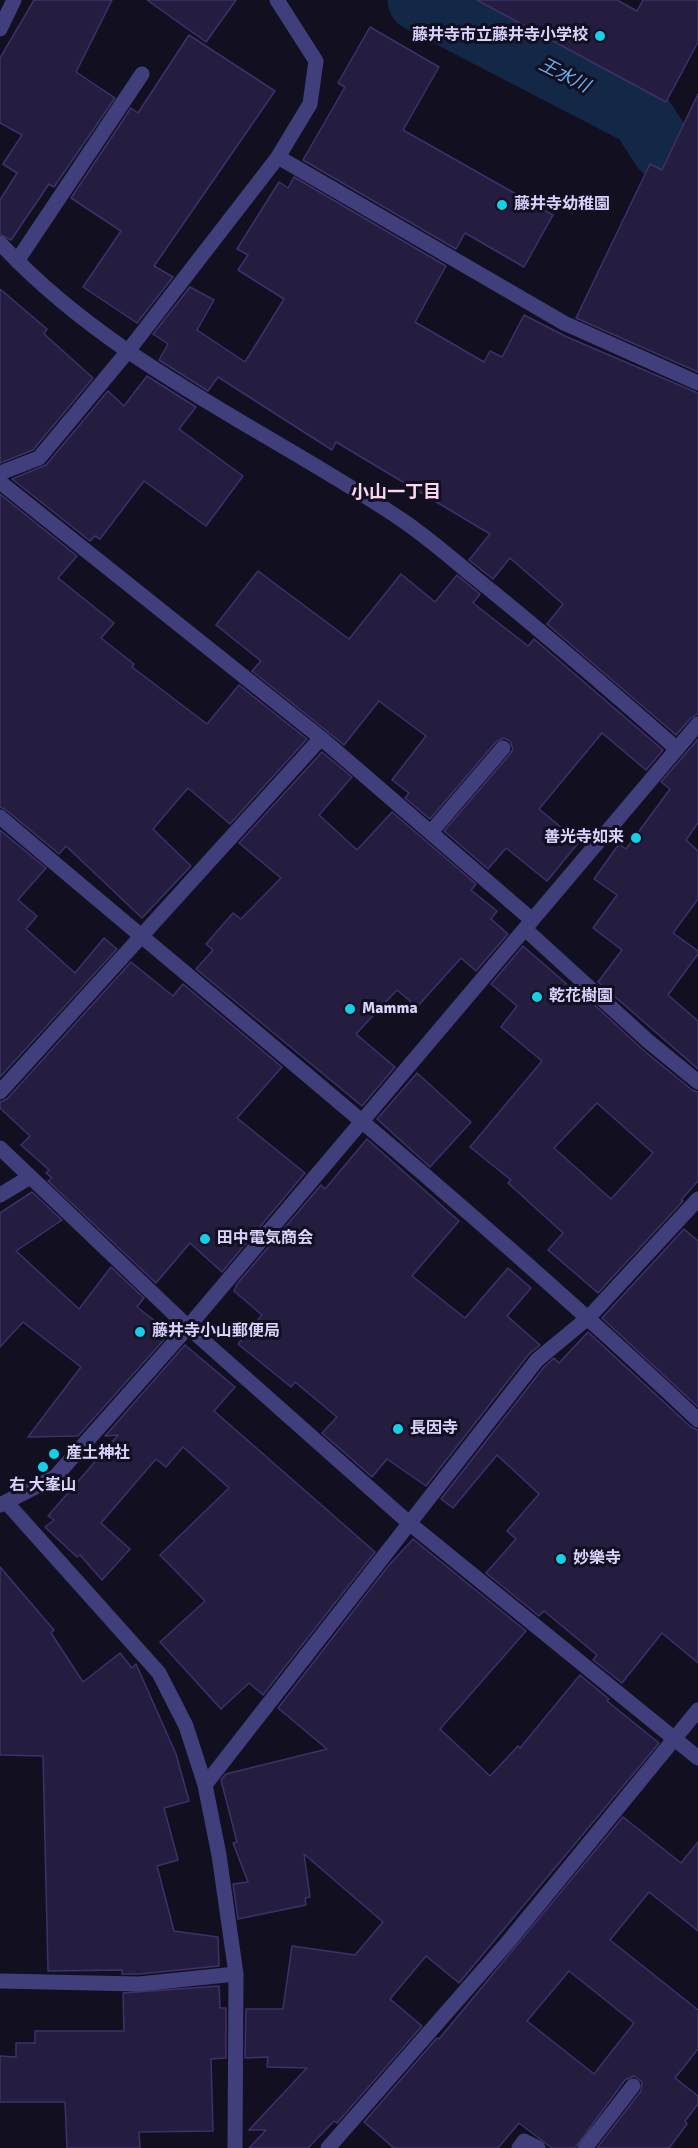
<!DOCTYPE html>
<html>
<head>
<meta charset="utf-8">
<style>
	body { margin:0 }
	canvas { display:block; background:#120f21 }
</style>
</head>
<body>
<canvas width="698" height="2148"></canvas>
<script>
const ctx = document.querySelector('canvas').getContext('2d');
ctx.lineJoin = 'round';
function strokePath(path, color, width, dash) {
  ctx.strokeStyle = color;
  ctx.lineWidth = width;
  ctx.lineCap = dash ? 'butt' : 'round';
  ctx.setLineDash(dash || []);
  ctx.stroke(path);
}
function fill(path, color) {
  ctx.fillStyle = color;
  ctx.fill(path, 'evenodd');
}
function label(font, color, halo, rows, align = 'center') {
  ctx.font = font + ' Signika,"Noto Sans JP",sans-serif';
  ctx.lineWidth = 6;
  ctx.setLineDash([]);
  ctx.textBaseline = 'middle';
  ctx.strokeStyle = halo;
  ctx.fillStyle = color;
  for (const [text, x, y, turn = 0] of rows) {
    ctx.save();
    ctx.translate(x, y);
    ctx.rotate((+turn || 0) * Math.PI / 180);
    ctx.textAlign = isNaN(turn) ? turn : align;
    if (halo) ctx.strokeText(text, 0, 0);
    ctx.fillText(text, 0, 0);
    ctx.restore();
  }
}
strokePath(new Path2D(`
	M 419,0 L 641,115 L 663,149 L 698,163`), '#132747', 63);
const building = new Path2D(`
	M 34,0 L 112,0 L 76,72 L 115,98 L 54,187 L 49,184 L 11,240 L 0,234 L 0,200 L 17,173 L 3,164 L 22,135 L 0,123 L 0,58 Z
	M 147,0 L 236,0 L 206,42 Z
	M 477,0 L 617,0 L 637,11 L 643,0 L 698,0 L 698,42 L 666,102 Z
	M 370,27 L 439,67 L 403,130 L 553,215 L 524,267 L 465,233 L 456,249 L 303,160 L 345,87 L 338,83 Z
	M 189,35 L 275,91 L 154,266 L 173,277 L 137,323 L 83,287 L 121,231 L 71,198 L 131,108 L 138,113 Z
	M 698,94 L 698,372 L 576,318 L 650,164 L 662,170 Z
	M 294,177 L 446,266 L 415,322 L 484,362 L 490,351 L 502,357 L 524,315 L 567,337 L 698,393 L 698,714 L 691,718 L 676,735 L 547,624 L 563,604 L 510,558 L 493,579 L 469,560 L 490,534 L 336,442 L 332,450 L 218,377 L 208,391 L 159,360 L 168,344 L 153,334 L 190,287 L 214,300 L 197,330 L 245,362 L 284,299 L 238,270 L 248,255 L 237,249 L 279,182 L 288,188 Z
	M 0,289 L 47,329 L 44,334 L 93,378 L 33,450 L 0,463 Z
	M 147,376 L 196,407 L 179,429 L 243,476 L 206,526 L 144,481 L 100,539 L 95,536 L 90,541 L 12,479 L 46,465 L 108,391 L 124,406 Z
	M 0,494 L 77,556 L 58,578 L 114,623 L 101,638 L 134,664 L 132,667 L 207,724 L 239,685 L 307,739 L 230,824 L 188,788 L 153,829 L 191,866 L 142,918 L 66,846 L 59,854 L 6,810 L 0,807 Z
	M 258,571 L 349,639 L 401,574 L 435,602 L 457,575 L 480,594 L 473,603 L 528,646 L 534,639 L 663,750 L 646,770 L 602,733 L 539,809 L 579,842 L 547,881 L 506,848 L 488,869 L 444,831 L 510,754 L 513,749 L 510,741 L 504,738 L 496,742 L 430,819 L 405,798 L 409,793 L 392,780 L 426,736 L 379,701 L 344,745 L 252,671 L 261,661 L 216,625 Z
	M 698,739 L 698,823 L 686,840 L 698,851 L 698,899 L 673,933 L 698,951 L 698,954 L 668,995 L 698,1021 L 698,1069 L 598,982 L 622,950 L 593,928 L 617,895 L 594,879 L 619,844 L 626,849 L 670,789 L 661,782 Z
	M 322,752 L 352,777 L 319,815 L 357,850 L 392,812 L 476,884 L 471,890 L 497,911 L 491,919 L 508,934 L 476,971 L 461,958 L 417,1007 L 397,990 L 356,1034 L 395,1067 L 362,1106 L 196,969 L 213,950 L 206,944 L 233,913 L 241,919 L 281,878 L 239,843 Z
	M 0,830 L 46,868 L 18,900 L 37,916 L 26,929 L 75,973 L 104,938 L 117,949 L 0,1077 Z
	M 523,946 L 585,1000 L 587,998 L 642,1049 L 692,1090 L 698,1092 L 698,1181 L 681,1200 L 683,1201 L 598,1293 L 548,1250 L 563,1233 L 508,1183 L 511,1180 L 470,1147 L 542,1061 L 501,1027 L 517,1006 L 491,984 ZM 597,1103 L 653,1153 L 611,1199 L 554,1148 Z
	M 131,962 L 173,996 L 183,984 L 282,1067 L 237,1118 L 305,1173 L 222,1272 L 190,1243 L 156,1283 L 48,1181 L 52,1178 L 46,1173 L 49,1170 L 21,1145 L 30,1136 L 0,1108 L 0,1102 L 7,1099 Z
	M 417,1073 L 471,1122 L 430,1167 L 377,1119 Z
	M 367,1139 L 459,1221 L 412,1276 L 465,1318 L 508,1268 L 531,1288 L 507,1316 L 540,1345 L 529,1354 L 426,1486 L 387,1459 L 372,1477 L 322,1433 L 337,1417 L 295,1382 L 291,1387 L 238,1344 L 262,1315 L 234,1291 L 237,1284 L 321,1185 L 325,1189 Z
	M 32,1192 L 62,1220 L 16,1251 L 79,1309 L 111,1267 L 144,1298 L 137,1307 L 170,1333 L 78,1436 L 28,1437 L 81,1367 L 23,1322 L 0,1347 L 0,1213 Z
	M 684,1229 L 698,1241 L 698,1407 L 602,1318 Z
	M 588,1332 L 691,1427 L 698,1430 L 698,1663 L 662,1633 L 622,1683 L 593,1660 L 597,1655 L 544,1611 L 539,1616 L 486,1573 L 516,1539 L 507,1531 L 539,1494 L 497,1455 L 453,1508 L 441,1499 L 544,1367 L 554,1358 L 559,1363 Z
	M 185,1345 L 235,1387 L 214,1411 L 375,1552 L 263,1695 L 249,1683 L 221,1709 L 160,1642 L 205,1601 L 160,1555 L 229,1488 L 183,1447 L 166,1467 L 156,1459 L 101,1523 L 130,1549 L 102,1580 L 80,1555 L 77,1557 L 45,1527 L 54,1520 L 48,1516 L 118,1435 L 105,1436 Z
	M 413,1539 L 526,1631 L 440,1729 L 490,1776 L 518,1746 L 520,1748 L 580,1675 L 609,1699 L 607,1701 L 659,1743 L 459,1983 L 426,1956 L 390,1999 L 422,2026 L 337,2123 L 334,2121 L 308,2148 L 249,2148 L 266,2130 L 249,2130 L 307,2068 L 267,2067 L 268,2057 L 245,2058 L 246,2009 L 283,2009 L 292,1946 L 355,1955 L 383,1922 L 304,1854 L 310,1897 L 305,1898 L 306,1905 L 238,1919 L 233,1884 L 248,1882 L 233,1843 L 237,1842 L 221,1780 L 226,1774 L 327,1749 L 278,1708 L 389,1565 Z
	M 0,1567 L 54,1630 L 51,1633 L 83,1682 L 120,1653 L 132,1668 L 136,1664 L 176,1754 L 189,1801 L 164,1808 L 178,1860 L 157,1866 L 174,1931 L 218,1937 L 219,1966 L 139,1974 L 122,1974 L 122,1970 L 48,1971 L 43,1756 L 0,1755 Z
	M 623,1817 L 681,1863 L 698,1842 L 698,1931 L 649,1892 L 610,1940 L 698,2010 L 698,2049 L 675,2078 L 698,2096 L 698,2104 L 685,2121 L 687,2124 L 669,2148 L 597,2148 L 641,2091 L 642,2082 L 634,2076 L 625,2080 L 575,2148 L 552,2148 L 519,2123 L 498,2148 L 394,2148 L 364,2122 L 437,2038 L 439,2039 ZM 569,1971 L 634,2023 L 594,2074 L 527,2021 Z
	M 219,1986 L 220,2008 L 226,2008 L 226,2058 L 211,2059 L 213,2131 L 139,2132 L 140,2148 L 67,2148 L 65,2102 L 0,2102 L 0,2056 L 16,2057 L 16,2043 L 35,2043 L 35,2031 L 124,2031 L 123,1993 Z`);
fill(building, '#241d40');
strokePath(building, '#3d316a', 1.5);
strokePath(new Path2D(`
	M 17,261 L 142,74
	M 431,832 L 503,748
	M 585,2148 L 633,2086`), '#413e7c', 15);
strokePath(new Path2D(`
	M 0,29 L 14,0
	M 278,157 L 564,323 L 698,383
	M 0,243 C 112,364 267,429 402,520 C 427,537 450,557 473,576 C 543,632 610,690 677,749
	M 0,473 L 39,458 L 128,351 L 278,157 L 310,104 L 316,61 L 277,0
	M 0,482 L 321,738 L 532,920
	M 0,817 C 234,1016 474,1208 698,1420
	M 525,929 L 648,1041 L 698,1082
	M 0,1092 L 321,738
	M 0,1148 L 188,1327 L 409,1523 L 698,1758
	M 0,1195 L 30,1177
	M 6,1502 L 159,1673 L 186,1726 L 205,1785 L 219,1855 L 236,1974 L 235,2148
	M 0,1505 L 55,1477 L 188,1327 L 698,724
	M 205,1785 L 537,1360 L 589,1317 L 698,1199
	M 0,1981 L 139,1984 L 236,1974
	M 328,2148 L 508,1942 L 698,1710
	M 519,2148 L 524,2141 L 538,2148`), '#413e7c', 15);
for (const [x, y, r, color] of [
	[600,36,6,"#13d0e7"],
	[502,205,6,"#13d0e7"],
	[636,838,6,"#13d0e7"],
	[537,997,6,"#13d0e7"],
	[350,1009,6,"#13d0e7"],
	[205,1239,6,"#13d0e7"],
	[140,1332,6,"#13d0e7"],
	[398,1429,6,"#13d0e7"],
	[54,1454,6,"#13d0e7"],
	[43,1467,6,"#13d0e7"],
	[561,1559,6,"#13d0e7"]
]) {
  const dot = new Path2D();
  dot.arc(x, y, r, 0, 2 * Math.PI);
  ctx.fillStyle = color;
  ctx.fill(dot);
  strokePath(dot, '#120f21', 2);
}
label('bold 16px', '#d8d3fb', '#120f21', [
	["藤井寺市立藤井寺小学校",588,36,"right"],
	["藤井寺幼稚園",514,205],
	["善光寺如来",624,838,"right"],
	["乾花樹園",549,997],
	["Mamma",362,1009],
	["田中電気商会",217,1239],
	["藤井寺小山郵便局",152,1332],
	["長因寺",410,1429],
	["産土神社",66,1454],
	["右 大峯山",43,1486,"center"],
	["妙樂寺",573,1559]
], 'left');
label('italic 18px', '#69b2f3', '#120f21', [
	["王水川",564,76,27]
]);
label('bold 18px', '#fbd5ed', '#120f21', [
	["小山一丁目",396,493]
]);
</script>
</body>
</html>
